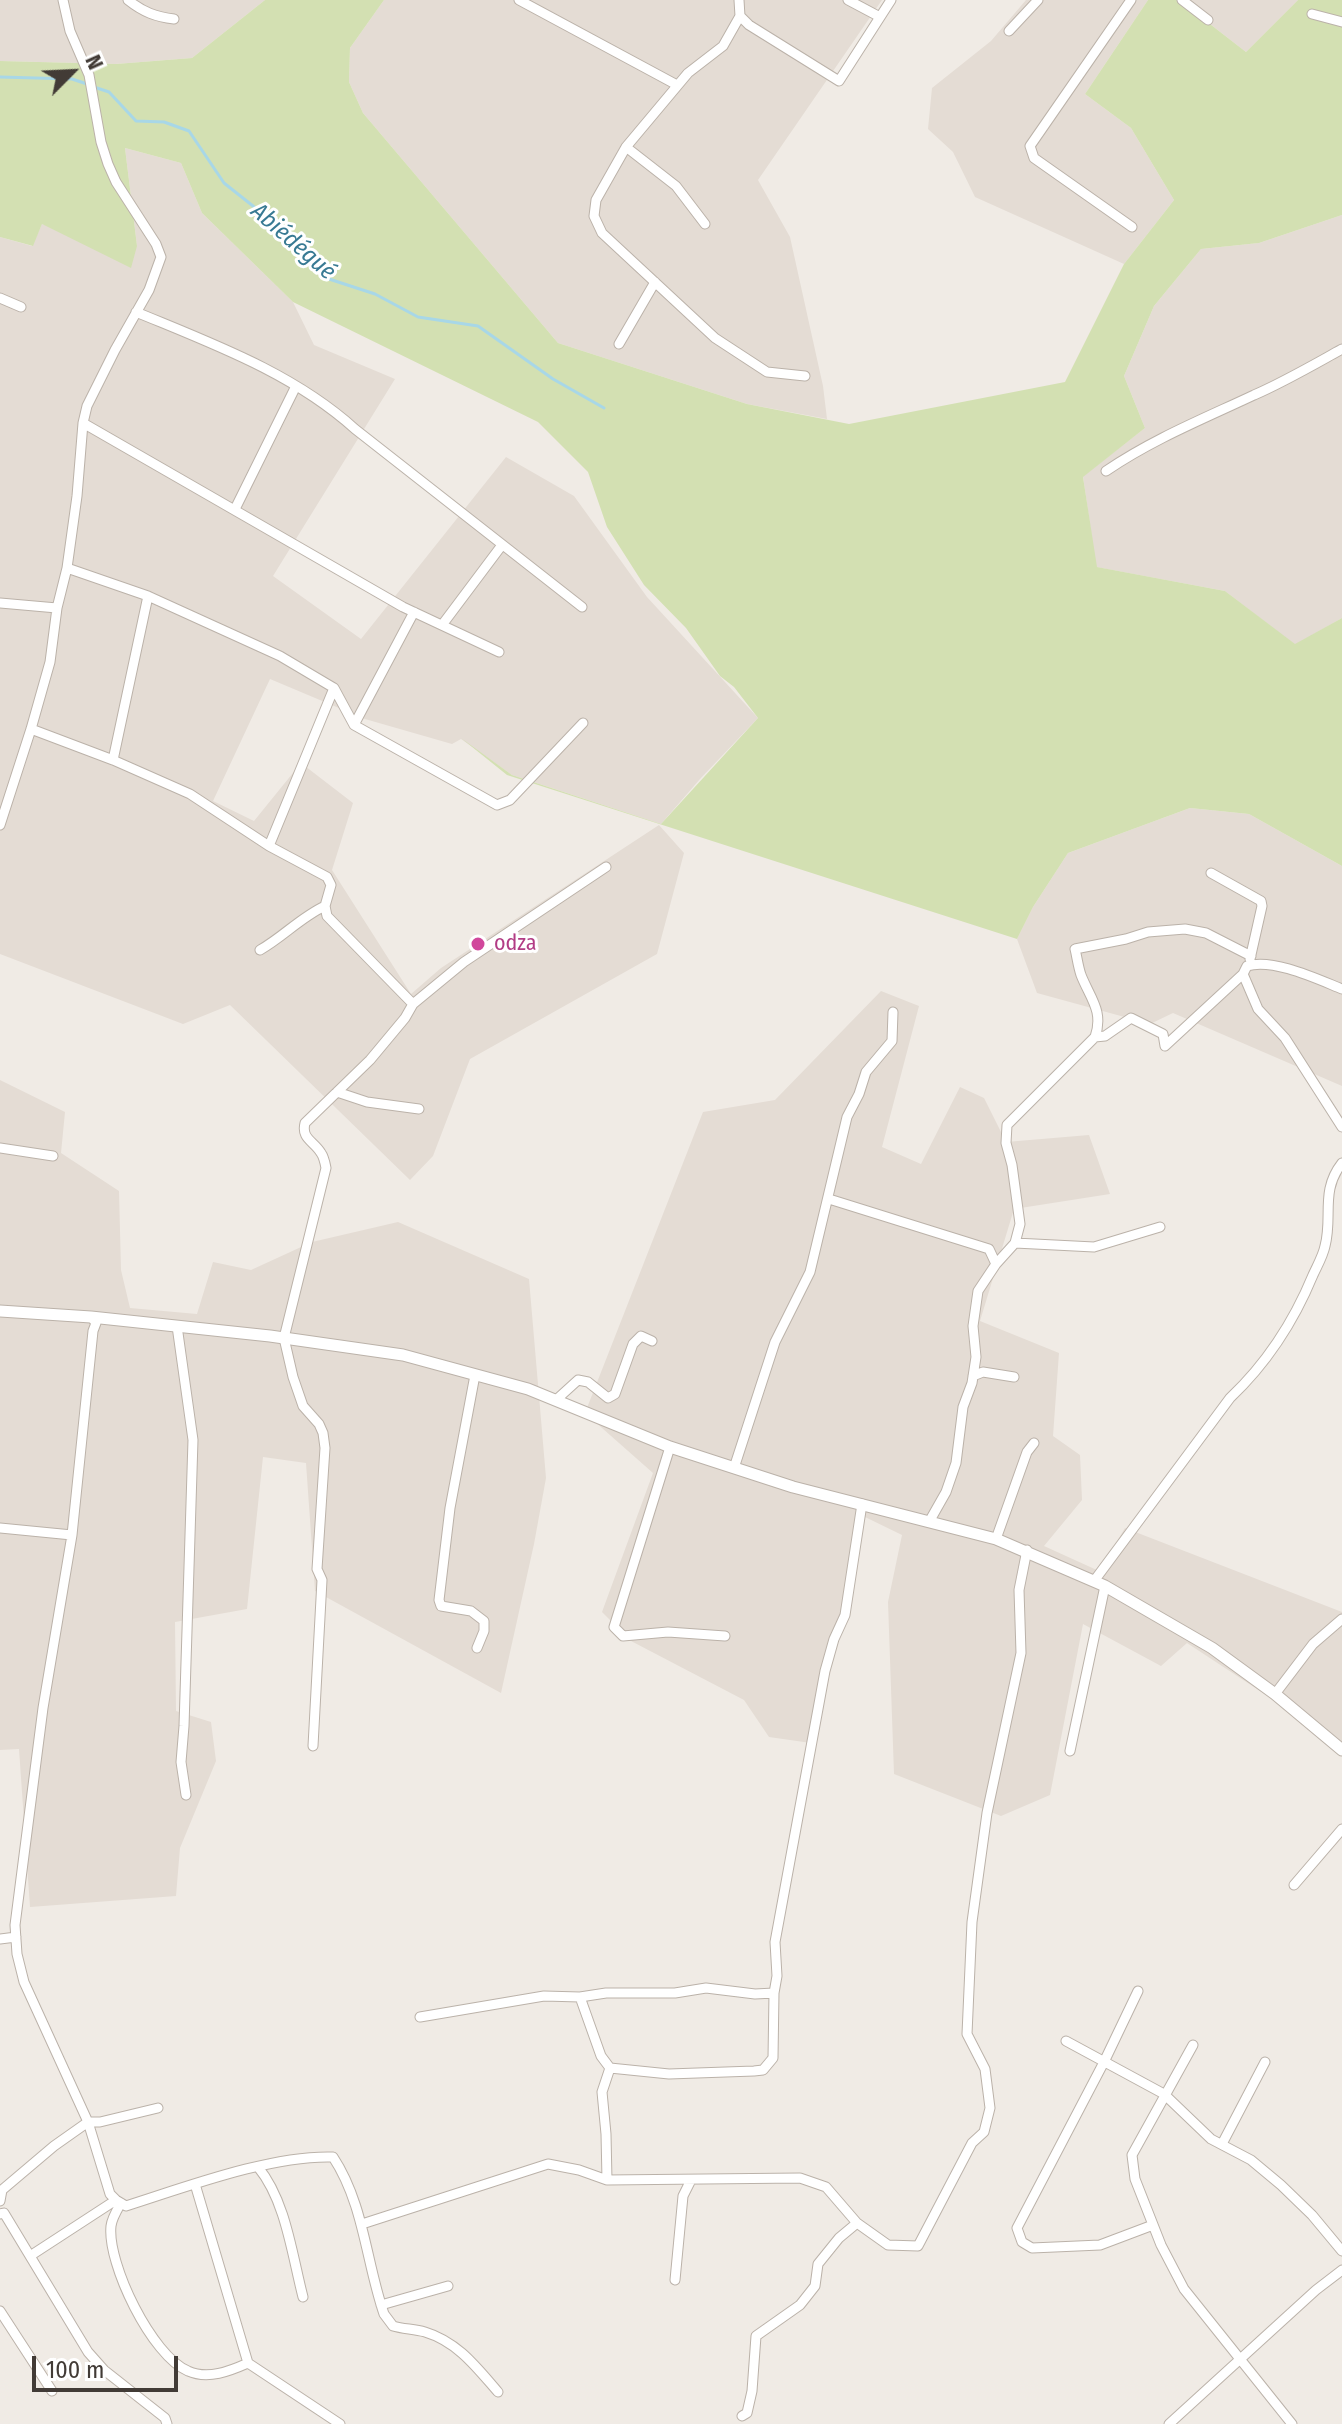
<!DOCTYPE html>
<html>
<head>
<meta charset="utf-8">
<style>
	body { margin:0 }
	#map { position:relative; width:1342px; height:2424px; overflow:hidden; background:#f0ebe5; font-family:"Fira Sans Condensed",sans-serif }
	canvas { display:block }
	.north { position:absolute; left:32px; top:32px; width:80px; height:80px; -webkit-text-stroke:6px #fff; paint-order:stroke; rotate:66deg; font-size:22px; font-weight:700; line-height:32px; text-align:center; color:#423b36 }
	.north::after { content:''; display:block; margin:auto; width:28px; height:36px; background:#423b36; clip-path:polygon(50% 0,100% 100%,50% 72%,0 100%) }
	.scale { position:absolute; left:32px; top:2356px; width:146px; height:36px; box-sizing:border-box; border:4px solid #423b36; border-top:0; padding-left:10px; font-size:24px; line-height:28px; white-space:nowrap; color:#423b36; -webkit-text-stroke:6px #fff; paint-order:stroke }
</style>
</head>
<body>
<div id="map">
<canvas width="1342" height="2424"></canvas>
<div class="north">N</div>
<div class="scale">100 m</div>
</div>
<script>
const ctx = document.querySelector('canvas').getContext('2d');
ctx.lineJoin = 'round';
function fill(path, color) {
  ctx.fillStyle = color;
  ctx.fill(path, 'evenodd');
}
function strokePath(path, color, width, dash) {
  ctx.strokeStyle = color;
  ctx.lineWidth = width;
  ctx.lineCap = dash ? 'butt' : 'round';
  ctx.setLineDash(dash || []);
  ctx.stroke(path);
}
function label(font, color, halo, rows, align = 'center') {
  ctx.font = font + ' "Fira Sans Condensed",sans-serif';
  ctx.lineWidth = 6;
  ctx.setLineDash([]);
  ctx.textBaseline = 'middle';
  ctx.strokeStyle = halo;
  ctx.fillStyle = color;
  for (const [text, x, y, turn = 0] of rows) {
    ctx.save();
    ctx.translate(x, y);
    ctx.rotate((+turn || 0) * Math.PI / 180);
    ctx.textAlign = isNaN(turn) ? turn : align;
    if (halo) ctx.strokeText(text, 0, 0);
    ctx.fillText(text, 0, 0);
    ctx.restore();
  }
}
fill(new Path2D(`
	M 0,0 L 265,0 L 192,58 L 116,64 L 0,61 Z
	M 384,0 L 882,0 L 758,180 L 790,237 L 823,386 L 827,419 L 747,404 L 558,343 L 363,113 L 349,82 L 350,48 Z
	M 1026,0 L 1148,0 L 1085,94 L 1131,128 L 1174,200 L 1124,264 L 975,197 L 953,152 L 928,129 L 932,88 L 991,41 Z
	M 1179,0 L 1298,0 L 1246,52 Z
	M 125,148 L 181,163 L 202,213 L 293,302 L 314,345 L 395,379 L 273,576 L 361,639 L 506,457 L 574,496 L 647,597 L 758,718 L 700,779 L 661,824 L 512,775 L 461,739 L 452,744 L 365,719 L 270,679 L 213,801 L 254,821 L 301,763 L 353,803 L 332,870 L 411,994 L 441,968 L 659,825 L 684,853 L 657,954 L 470,1059 L 433,1156 L 410,1180 L 230,1005 L 183,1024 L 0,954 L 0,237 L 32,246 L 42,224 L 137,246 Z
	M 1342,215 L 1342,618 L 1295,645 L 1225,591 L 1096,567 L 1083,476 L 1145,428 L 1124,376 L 1154,306 L 1201,249 L 1259,243 Z
	M 1190,808 L 1249,814 L 1342,866 L 1342,1086 L 1173,1013 L 1150,1024 L 1037,993 L 1017,939 L 1033,907 L 1068,853 Z
	M 881,991 L 919,1006 L 882,1147 L 921,1164 L 960,1087 L 984,1098 L 1006,1142 L 1089,1135 L 1110,1194 L 1014,1209 L 980,1321 L 1059,1353 L 1053,1436 L 1080,1455 L 1082,1500 L 1044,1546 L 1099,1571 L 1125,1528 L 1342,1612 L 1342,1745 L 1187,1643 L 1161,1666 L 1083,1624 L 1050,1795 L 1001,1816 L 894,1774 L 888,1602 L 902,1535 L 865,1517 L 811,1743 L 769,1737 L 744,1700 L 631,1641 L 602,1612 L 653,1473 L 585,1413 L 703,1112 L 775,1100 Z
	M 0,1080 L 65,1112 L 61,1153 L 119,1191 L 121,1270 L 130,1308 L 197,1314 L 213,1262 L 251,1270 L 312,1242 L 398,1222 L 529,1279 L 546,1478 L 534,1544 L 501,1693 L 315,1591 L 306,1463 L 263,1457 L 247,1609 L 175,1622 L 176,1711 L 211,1722 L 216,1761 L 180,1848 L 176,1896 L 30,1907 L 19,1749 L 0,1750 Z`), '#e4dcd4');
fill(new Path2D(`
	M 265,0 L 384,0 L 350,48 L 349,82 L 363,113 L 558,343 L 747,404 L 849,424 L 1065,382 L 1124,264 L 1174,200 L 1131,128 L 1085,94 L 1148,0 L 1179,0 L 1246,52 L 1298,0 L 1342,0 L 1342,215 L 1259,243 L 1201,249 L 1154,306 L 1124,376 L 1145,428 L 1083,477 L 1097,567 L 1225,591 L 1295,644 L 1342,618 L 1342,866 L 1249,814 L 1190,808 L 1068,853 L 1033,907 L 1017,939 L 507,775 L 461,738 L 512,775 L 661,824 L 758,718 L 734,687 L 720,676 L 686,628 L 644,585 L 607,527 L 588,472 L 538,422 L 293,302 L 202,213 L 181,163 L 125,148 L 137,246 L 131,268 L 42,224 L 33,246 L 0,237 L 0,61 L 116,64 L 192,58 Z`), '#d3e0b2');
strokePath(new Path2D(`
	M 0,77 L 72,79 L 87,84
	M 94,87 L 109,92 L 136,121 L 164,122 L 189,131 L 224,183 L 287,233 L 329,279 L 375,294 L 418,317 L 478,326 L 553,379 L 604,408`), '#a8d7e7', 3);
const minor = new Path2D(`
	M 128,0 C 143,12 156,17 174,19
	M 519,0 L 677,85
	M 739,0 L 740,16 L 749,25 L 839,81 L 891,0
	M 848,0 L 880,17
	M 1131,0 L 1030,146 L 1034,158 L 1132,227
	M 1182,0 L 1208,20
	M 1312,14 L 1342,22
	M 740,16 L 723,46 L 688,73 L 626,147 L 596,200 L 594,216 L 602,233 L 715,338 L 767,372 L 805,376
	M 1009,31 L 1038,0
	M 626,147 L 676,186 L 705,224
	M 0,298 L 21,307
	M 136,312 C 213,344 293,373 355,429 L 582,607
	M 619,344 L 655,282
	M 83,423 L 403,607 L 499,652
	M 1106,471 C 1153,439 1203,419 1254,395 C 1284,382 1313,365 1342,349
	M 235,509 L 296,386
	M 67,568 L 148,596 L 280,656 L 334,688 L 354,725 L 497,805 L 510,800 L 583,723
	M 0,603 L 57,608
	M 442,625 L 502,545
	M 354,725 L 414,612
	M 31,729 L 113,760 L 190,794 L 269,846 L 327,877 L 331,885 L 325,906 L 327,916 L 413,1004
	M 113,760 L 148,596
	M 0,825 L 31,729 L 50,662 L 57,608 L 67,568 L 77,496 L 83,423 L 87,406 L 115,350 L 149,290 L 161,257 L 156,244 L 116,182 L 108,164 L 101,142 L 89,75 L 70,31 L 63,0
	M 269,846 L 334,688
	M 1211,873 L 1261,901 L 1262,906 L 1250,959
	M 260,950 C 283,937 301,917 325,906
	M 1243,974 L 1258,1009 L 1285,1038 L 1342,1127
	M 1095,1037 C 1104,1011 1090,998 1081,975 C 1078,966 1077,957 1075,949 L 1126,939 L 1148,932 L 1185,929 L 1206,933 L 1251,956
	M 1165,1046 L 1243,974 L 1247,966 C 1273,958 1317,979 1342,989
	M 337,1092 L 367,1102 L 419,1109
	M 0,1148 L 53,1156
	M 829,1199 L 989,1249 L 996,1264
	M 1015,1243 L 1094,1247 L 1160,1227
	M 92,1318 L 96,1323 L 93,1331 L 72,1535 L 43,1708 L 15,1925 L 17,1954 L 24,1982 L 88,2122 L 110,2194 L 116,2200 L 126,2206 C 186,2187 271,2155 333,2157 C 364,2204 366,2262 384,2314 L 393,2326 C 403,2329 414,2329 425,2332 C 458,2342 477,2368 498,2392
	M 177,1326 L 193,1440 L 184,1726 L 181,1762 L 186,1795
	M 475,1375 L 450,1508 L 439,1600 L 441,1606 L 471,1611 L 484,1621 L 484,1631 L 477,1648
	M 973,1376 L 983,1372 L 1014,1377
	M 556,1400 L 578,1380 L 588,1382 L 608,1398 L 615,1394 L 633,1344 L 641,1336 L 652,1341
	M 670,1447 L 614,1627 L 623,1636 L 668,1632 L 725,1636
	M 734,1468 L 775,1342 L 810,1272 L 847,1117 L 859,1094 L 866,1072 L 892,1041 L 893,1012
	M 929,1522 L 946,1492 L 956,1463 L 963,1407 L 972,1383 L 976,1357 L 973,1326 L 978,1291 L 996,1264 L 1015,1243 L 1020,1224 L 1012,1165 L 1006,1143 L 1007,1125 L 1095,1037 L 1105,1036 L 1131,1018 L 1163,1034 L 1165,1046
	M 0,1528 L 72,1535
	M 996,1539 L 1027,1452 L 1034,1443
	M 1094,1581 L 1230,1398 C 1266,1364 1294,1321 1313,1275 C 1317,1266 1323,1256 1325,1246 C 1333,1216 1320,1191 1342,1163
	M 1275,1694 L 1313,1644 L 1342,1619
	M 313,1746 L 322,1580 L 317,1569 L 325,1448 L 323,1433 L 319,1424 L 303,1406 L 293,1377 L 284,1338 L 326,1168 C 325,1163 324,1157 321,1153 C 314,1141 301,1139 305,1123 L 370,1060 L 405,1018 L 413,1004 L 464,962 L 606,867
	M 1070,1751 L 1105,1586
	M 1294,1885 L 1342,1829
	M 0,1939 L 16,1937
	M 1138,1991 L 1104,2062 L 1017,2228 L 1022,2242 L 1032,2248 L 1100,2245 L 1153,2225
	M 580,1997 L 601,2056 L 610,2068 L 602,2092 L 606,2134 L 607,2180
	M 420,2017 L 544,1996 L 580,1997 L 606,1993 L 675,1993 L 706,1988 L 755,1994 L 774,1993
	M 1066,2041 L 1164,2094 L 1211,2139 L 1251,2160 L 1281,2185 L 1312,2215 L 1342,2251
	M 1193,2045 L 1132,2155 L 1135,2179 L 1161,2245 L 1184,2289 L 1292,2424
	M 610,2068 L 669,2074 L 754,2071 L 763,2070 L 773,2058 L 774,1993 L 777,1976 L 775,1942 L 825,1671 L 834,1639 L 845,1615 L 862,1504
	M 1222,2144 L 1265,2062
	M 258,2167 C 286,2201 292,2255 303,2297
	M 195,2184 L 248,2363 L 340,2424
	M 0,2201 L 2,2190 L 54,2146 L 88,2122 L 100,2122 L 158,2108
	M 121,2203 C 117,2210 112,2218 111,2226 C 107,2264 152,2356 188,2371 C 208,2380 230,2371 248,2363
	M 0,2214 L 4,2213 L 88,2352 L 104,2370 L 165,2418 L 167,2424
	M 362,2224 L 548,2164 L 579,2170 L 607,2180 L 800,2178 L 826,2187 L 857,2223 L 888,2245 L 918,2246 L 972,2143 L 984,2132 L 990,2108 L 985,2069 L 967,2034 L 972,1922 L 987,1813 L 1021,1653 L 1019,1590 L 1027,1550
	M 30,2256 L 116,2200
	M 675,2280 L 683,2196 L 691,2180
	M 381,2305 L 448,2286
	M 0,2311 L 52,2391
	M 742,2416 L 747,2413 L 752,2391 L 756,2336 L 800,2305 L 815,2286 L 818,2264 L 839,2238 L 857,2223
	M 1169,2424 L 1316,2290 L 1342,2270`);
const tertiary = new Path2D(`
	M 0,1311 L 91,1317 L 270,1336 L 403,1355 L 528,1389 L 670,1447 L 793,1487 L 996,1539 L 1105,1586 L 1212,1648 L 1275,1694 L 1342,1750`);
strokePath(minor, '#bbb2a9', 11);
strokePath(tertiary, '#bbb2a9', 13);
strokePath(minor, '#fff', 9);
strokePath(tertiary, '#fff', 11);
for (const [x, y, r, color] of [
	[478,944,8,"#d1479c"]
]) {
  const dot = new Path2D();
  dot.arc(x, y, r, 0, 2 * Math.PI);
  ctx.fillStyle = color;
  ctx.fill(dot);
  strokePath(dot, '#fff', 3);
}
label('22px', '#b23c85', '#fff', [
	["odza",494,944]
], 'left');
label('italic 24px', '#387a93', '#fff', [
	["Abiédégué",293,242,41]
]);
</script>
</body>
</html>
